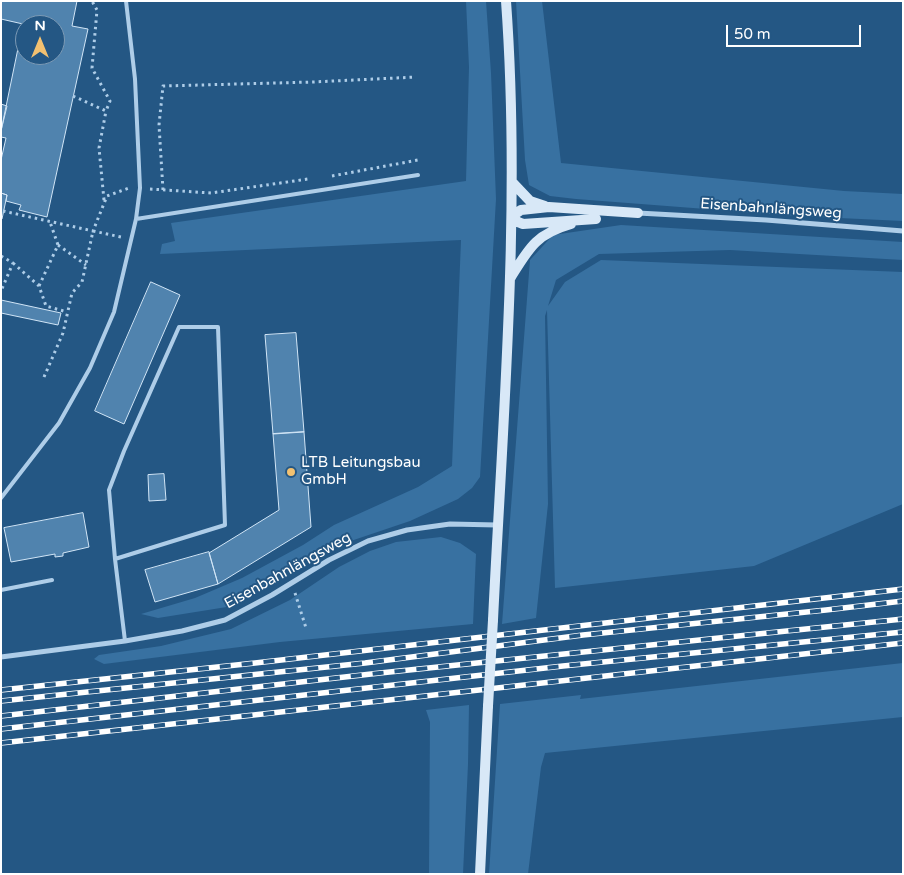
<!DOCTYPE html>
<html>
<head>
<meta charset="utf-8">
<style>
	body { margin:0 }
	#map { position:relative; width:904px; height:875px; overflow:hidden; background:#245784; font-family:"Varela Round",sans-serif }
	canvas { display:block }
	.frame { position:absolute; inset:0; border:2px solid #fff; pointer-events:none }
	.north { position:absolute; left:15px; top:15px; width:50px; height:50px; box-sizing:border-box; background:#245784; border:1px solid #7c9ab5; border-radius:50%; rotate:0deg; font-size:14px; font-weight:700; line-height:20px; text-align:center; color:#fff }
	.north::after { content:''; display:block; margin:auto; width:18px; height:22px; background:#f2c171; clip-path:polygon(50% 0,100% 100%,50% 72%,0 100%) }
	.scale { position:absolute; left:726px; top:25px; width:135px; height:22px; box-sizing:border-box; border:2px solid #fff; border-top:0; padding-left:6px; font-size:15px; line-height:18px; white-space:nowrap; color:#fff; -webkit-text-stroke:4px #245784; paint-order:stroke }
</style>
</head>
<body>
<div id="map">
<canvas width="904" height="875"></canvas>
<div class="frame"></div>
<div class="north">N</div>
<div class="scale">50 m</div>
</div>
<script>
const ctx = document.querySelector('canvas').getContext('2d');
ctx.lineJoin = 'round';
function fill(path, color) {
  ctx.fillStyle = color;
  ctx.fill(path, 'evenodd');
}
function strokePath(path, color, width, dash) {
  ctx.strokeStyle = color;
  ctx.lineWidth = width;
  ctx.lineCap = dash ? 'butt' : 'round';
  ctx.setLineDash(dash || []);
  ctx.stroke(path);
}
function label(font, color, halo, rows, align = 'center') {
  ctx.font = font + ' "Varela Round",sans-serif';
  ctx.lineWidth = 4;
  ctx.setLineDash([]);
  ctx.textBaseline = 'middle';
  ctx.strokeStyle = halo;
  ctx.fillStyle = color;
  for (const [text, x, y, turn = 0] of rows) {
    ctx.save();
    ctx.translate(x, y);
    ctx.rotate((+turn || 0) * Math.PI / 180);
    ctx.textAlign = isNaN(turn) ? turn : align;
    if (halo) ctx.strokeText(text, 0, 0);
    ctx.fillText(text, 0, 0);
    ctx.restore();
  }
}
fill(new Path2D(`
	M 466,1 L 486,1 L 491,73 L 496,199 L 480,477 L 472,488 L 458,499 L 410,521 L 333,547 L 233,606 L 158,618 L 141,614 L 195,598 L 242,578 L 303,545 L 334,525 L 418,487 L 452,466 L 461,240 L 160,254 L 162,244 L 175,241 L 171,223 L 466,181 L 469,67 Z
	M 516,1 L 542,1 L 561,163 L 844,191 L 903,194 L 903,221 L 797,216 L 576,199 L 550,196 L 529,185 L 525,160 Z
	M 621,225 L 903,242 L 903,260 L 730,250 L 599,254 L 556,280 L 548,306 L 565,282 L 601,260 L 903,272 L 903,504 L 754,566 L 555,588 L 547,310 L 545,316 L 548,504 L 536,618 L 502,624 L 530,260 L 553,235 Z
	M 441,537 L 460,543 L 476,554 L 473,624 L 280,642 L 104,664 L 94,659 L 99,655 L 161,646 L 231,629 L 290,600 L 339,567 L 370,551 L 396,542 Z
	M 903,663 L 903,717 L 545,753 L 541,767 L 528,874 L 489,874 L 500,704 L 581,695 L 580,699 Z
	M 469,705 L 468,764 L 463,874 L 429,874 L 430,722 L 426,710 Z`), '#3871a1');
const building = new Path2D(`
	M 1,1 L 77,1 L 72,26 L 88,29 L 47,217 L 19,210 L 21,205 L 6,201 L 7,195 L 1,193 L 1,160 L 6,138 L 1,137 L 1,131 L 23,24 L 1,19 ZM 25,25 L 55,25 L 55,55 L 25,55 Z
	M 1,104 L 7,106 L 1,131 Z
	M 1,193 L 7,195 L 2,219 L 1,219 Z
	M 151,282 L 180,295 L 124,424 L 95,411 Z
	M 1,300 L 61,313 L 58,325 L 1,313 Z
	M 296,333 L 304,432 L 273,434 L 265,335 Z
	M 304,432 L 311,527 L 218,584 L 209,553 L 279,510 L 273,434 Z
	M 164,474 L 166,500 L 149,501 L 148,475 Z
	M 83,513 L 89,547 L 63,553 L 63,556 L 55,557 L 55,554 L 11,562 L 4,528 Z
	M 209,552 L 218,584 L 155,602 L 145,570 Z`);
fill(building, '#5083ae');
strokePath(building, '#d1e5f6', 1);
strokePath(new Path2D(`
	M 73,96 L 106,111 L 110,101 L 92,68 L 97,10 L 92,1
	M 332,176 L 418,160
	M 150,189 L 211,193 L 308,179
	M 163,190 L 159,125 L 163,86 L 313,82 L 416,77
	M 104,200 L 99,148 L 106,111
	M 3,211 L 93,231 L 107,196 L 129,188
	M 58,245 L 86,265
	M 1,256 L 13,263 L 1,291
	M 13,263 L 39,286 L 46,306 L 67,312
	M 39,286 L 58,245 L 50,222
	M 44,377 L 63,333 L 72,293 L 82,282 L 93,231 L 121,237
	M 295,593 L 306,628`), '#aecde8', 3, [2.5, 4]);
strokePath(new Path2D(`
	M 136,219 L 418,175
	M 1,498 L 59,423 L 90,368 L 114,312 L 136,219 L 140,188 L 135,79 L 126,1
	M 115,559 L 109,490 L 124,451 L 179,327 L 218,327 L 225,525 L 115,559 L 125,641
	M 1,590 L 52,580`), '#aecde8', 4);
strokePath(new Path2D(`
	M 638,213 L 766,220 L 903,231
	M 1,657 L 125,641 L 182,631 L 225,620 L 272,595 L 329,560 L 368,541 L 407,530 L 450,524 L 497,525`), '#aecde8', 5);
strokePath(new Path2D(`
	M 512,182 L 530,201 L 545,206
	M 596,219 L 523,224 L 518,222 L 512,216 L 521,210 L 549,207 L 638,213
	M 511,277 C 529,248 536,234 571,224
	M 493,620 C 503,414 521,207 506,1
	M 480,874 L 488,706`), '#d8e8f7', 10);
const rail = new Path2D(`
	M 1,690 L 255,663 L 903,589
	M 1,701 L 365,663 L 583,635 L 826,610 L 903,601
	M 1,716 L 380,673 L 903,619
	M 1,729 L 563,666 L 903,632
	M 1,743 L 903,643`);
strokePath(rail, '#fff', 5.5);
strokePath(rail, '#245784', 4, [11]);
strokePath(new Path2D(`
	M 488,706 L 493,620`), '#d8e8f7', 10);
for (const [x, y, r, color] of [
	[291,472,5,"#f2c171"]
]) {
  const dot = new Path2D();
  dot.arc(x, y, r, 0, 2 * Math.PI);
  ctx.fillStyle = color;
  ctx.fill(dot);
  strokePath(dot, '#245784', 2);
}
label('15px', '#fff', '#245784', [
	["Eisenbahnlängsweg",771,209,4],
	["Eisenbahnlängsweg",288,571,-29]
]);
label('15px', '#fff', '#245784', [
	["LTB Leitungsbau",301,463],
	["GmbH",301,480]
], 'left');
</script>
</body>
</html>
